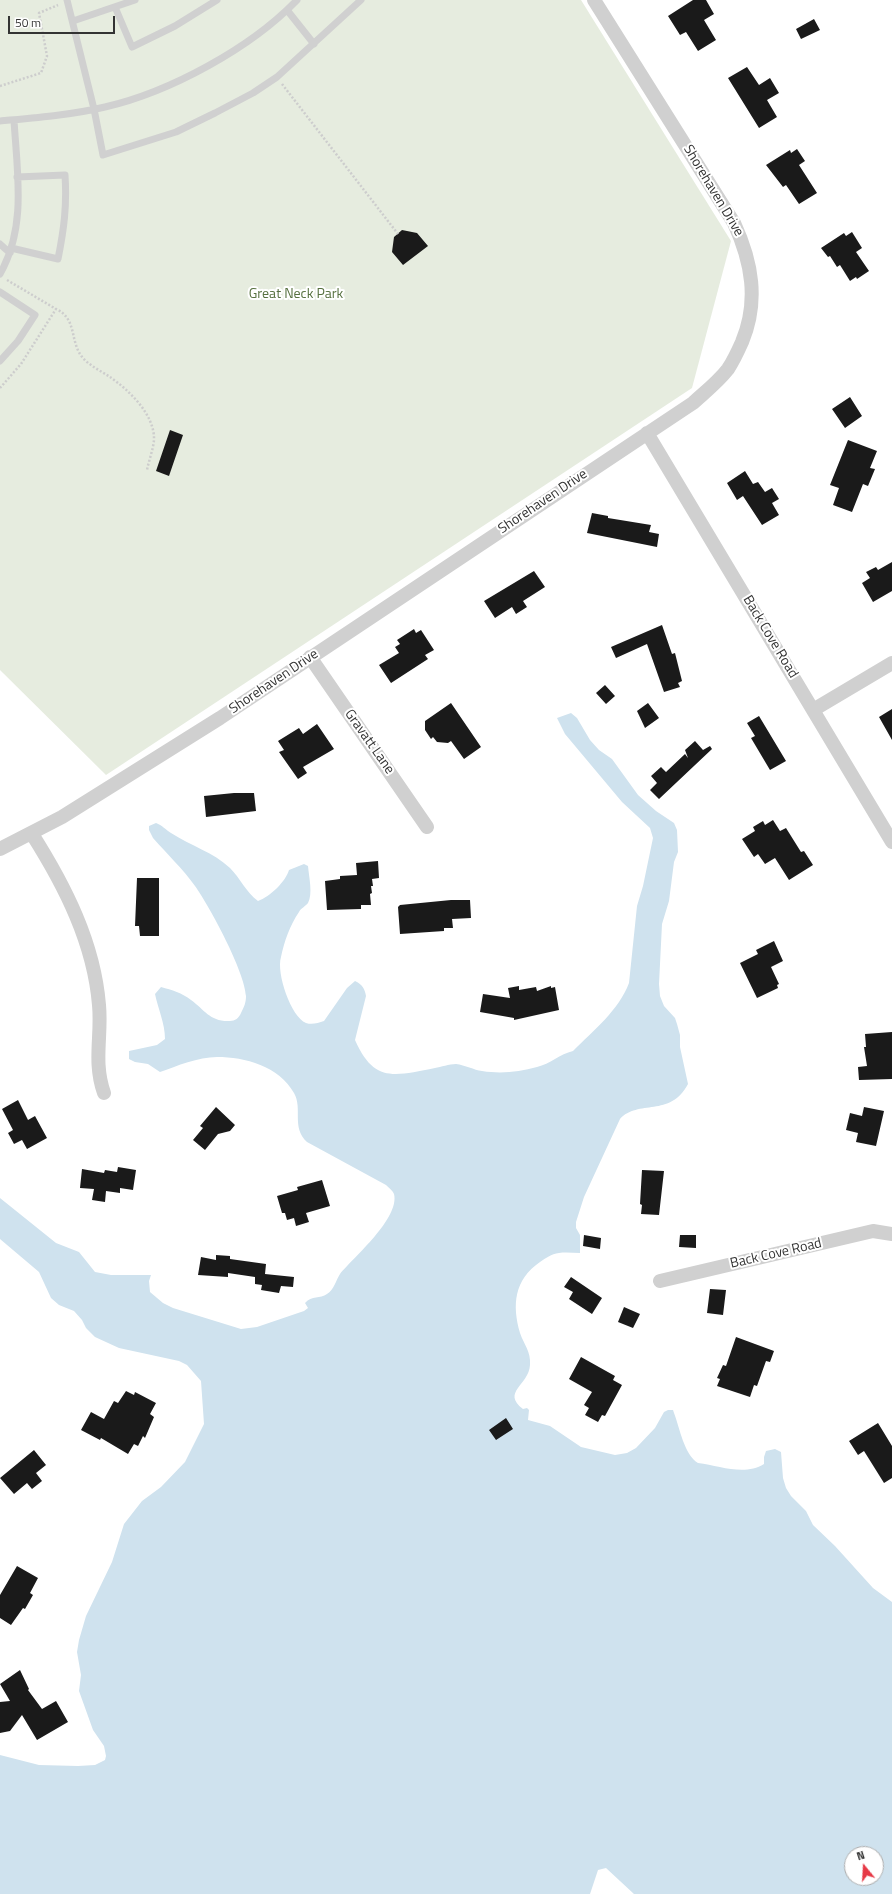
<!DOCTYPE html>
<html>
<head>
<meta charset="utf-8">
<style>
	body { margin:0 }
	#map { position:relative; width:892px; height:1894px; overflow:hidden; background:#fff; font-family:"Titillium Web",sans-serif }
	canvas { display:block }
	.north { position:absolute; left:844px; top:1846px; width:40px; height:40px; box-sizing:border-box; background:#fff; border:1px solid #adadad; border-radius:50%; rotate:342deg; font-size:11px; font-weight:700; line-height:16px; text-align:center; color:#333 }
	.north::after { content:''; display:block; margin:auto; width:14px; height:18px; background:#e63946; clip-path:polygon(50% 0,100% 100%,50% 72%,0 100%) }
	.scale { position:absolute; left:8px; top:16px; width:107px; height:18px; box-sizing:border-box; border:2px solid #333; border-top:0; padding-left:5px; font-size:12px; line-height:14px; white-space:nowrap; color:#333; -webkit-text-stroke:3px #fff; paint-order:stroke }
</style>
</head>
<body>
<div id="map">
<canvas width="892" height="1894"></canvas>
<div class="north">N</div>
<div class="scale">50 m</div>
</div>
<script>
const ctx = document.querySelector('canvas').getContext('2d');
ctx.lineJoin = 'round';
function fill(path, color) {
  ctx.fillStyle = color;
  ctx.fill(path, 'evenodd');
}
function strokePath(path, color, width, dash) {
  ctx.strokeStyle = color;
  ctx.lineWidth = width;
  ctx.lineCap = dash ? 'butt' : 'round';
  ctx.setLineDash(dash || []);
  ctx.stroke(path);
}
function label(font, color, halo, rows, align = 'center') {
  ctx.font = font + ' "Titillium Web",sans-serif';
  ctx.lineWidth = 4;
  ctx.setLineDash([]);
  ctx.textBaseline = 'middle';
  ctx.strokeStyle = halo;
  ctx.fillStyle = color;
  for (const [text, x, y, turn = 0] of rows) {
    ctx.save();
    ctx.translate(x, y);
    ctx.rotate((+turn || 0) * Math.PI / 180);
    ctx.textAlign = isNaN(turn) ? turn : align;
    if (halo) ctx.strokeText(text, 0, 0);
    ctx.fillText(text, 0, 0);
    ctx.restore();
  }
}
fill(new Path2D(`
	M 0,0 L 581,0 L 731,241 L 692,388 L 106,775 L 0,670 Z`), '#e6ecdf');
fill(new Path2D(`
	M 571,713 L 577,718 L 590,740 L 599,750 L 612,759 L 638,795 L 656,811 L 674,823 L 677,830 L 678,852 L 674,862 L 669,901 L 662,924 L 659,984 L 660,996 L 664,1006 L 675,1018 L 677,1024 L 680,1035 L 680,1047 L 688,1084 C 670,1118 638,1099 620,1119 L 584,1197 L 576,1222 L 576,1228 L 580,1235 L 580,1253 C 573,1253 566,1252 559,1253 C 551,1254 546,1258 540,1262 C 514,1280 512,1305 520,1333 C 524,1345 531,1351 530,1365 C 529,1385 501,1392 523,1409 L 527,1408 L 529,1410 L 528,1420 L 550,1426 L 581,1447 L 615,1455 L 627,1453 L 636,1448 L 655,1428 L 664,1412 L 668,1410 L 673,1410 L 674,1413 C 680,1429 684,1454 698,1463 C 720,1466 745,1476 764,1464 L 764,1457 L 766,1451 L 775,1449 L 781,1452 L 783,1478 L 786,1488 L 791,1496 L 806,1511 L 813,1525 L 835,1546 L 873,1588 L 892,1602 L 892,1894 L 634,1894 L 606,1868 L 598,1870 L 590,1894 L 0,1894 L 0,1755 L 39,1765 L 78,1766 L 95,1765 L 105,1760 L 106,1756 L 104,1746 L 93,1730 L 79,1691 L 81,1675 L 77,1652 L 79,1640 L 86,1616 L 112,1562 L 124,1524 L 142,1501 L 161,1487 L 185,1462 L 204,1424 L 201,1381 L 187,1365 L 179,1361 L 119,1348 L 95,1337 L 86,1328 L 82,1320 L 74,1311 L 59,1305 L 51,1298 L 39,1272 L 0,1239 L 0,1198 L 56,1243 L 79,1252 L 95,1272 L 111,1275 L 151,1275 L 149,1281 L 150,1292 L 163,1303 L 173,1308 L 241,1329 L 257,1327 L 304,1311 L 308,1308 L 305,1303 C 312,1295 320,1299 327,1294 C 334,1290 336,1280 340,1274 C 354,1257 400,1218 394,1194 C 393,1191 389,1188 386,1185 L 307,1142 C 291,1127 303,1109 294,1093 C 279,1066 245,1057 217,1057 C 198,1057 177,1066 160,1072 L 148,1064 L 135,1062 L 129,1059 L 129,1051 L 157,1045 L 165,1039 C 165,1023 158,1009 155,994 L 161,987 C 172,990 182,993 191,1000 C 205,1010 210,1022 230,1021 C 235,1021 239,1018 241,1013 C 244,1007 246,1003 246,996 C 245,972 210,907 195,886 C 183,869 167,854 153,838 L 149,830 L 149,826 L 156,823 C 162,825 166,830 171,833 C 191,846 213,852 230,868 C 240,878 246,892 258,901 C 270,897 286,881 289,870 L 304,864 L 308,866 C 309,877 313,894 308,903 C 306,906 301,908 299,912 C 290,925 284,942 281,957 C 276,973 291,1017 306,1023 C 312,1025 318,1023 324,1021 L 347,988 L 355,981 C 362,984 365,989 366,996 L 355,1040 C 374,1083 394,1076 435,1068 C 441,1067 449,1064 456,1064 C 465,1065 474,1070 482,1071 C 501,1074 519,1072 537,1067 C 550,1064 560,1054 573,1051 C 593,1031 619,1010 629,983 L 637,906 L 643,886 L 653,838 L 650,828 L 622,802 L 565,734 L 557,718 ZM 852,1854 L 876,1854 L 876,1878 L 852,1878 Z`), '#cfe2ee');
fill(new Path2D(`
	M 693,0 L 706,0 L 714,14 L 704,20 L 716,40 L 698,51 L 686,32 L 680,35 L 668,16 Z
	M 814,19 L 820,30 L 801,39 L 796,29 Z
	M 747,67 L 759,85 L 770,78 L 779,93 L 767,100 L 777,117 L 759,128 L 728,78 Z
	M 797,149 L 805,161 L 799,165 L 817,193 L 799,204 L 786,185 L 783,187 L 766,165 L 790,150 L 791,153 Z
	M 402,230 L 417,233 L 428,246 L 403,265 L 392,252 L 394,237 Z
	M 852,232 L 862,248 L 856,252 L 869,271 L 857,279 L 856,277 L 850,281 L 840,265 L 837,267 L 830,256 L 828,257 L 821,248 L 844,233 L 846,236 Z
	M 850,397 L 862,416 L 845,428 L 832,409 Z
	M 170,430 L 183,435 L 169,476 L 156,471 Z
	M 848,440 L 877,451 L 870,468 L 875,469 L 868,486 L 863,484 L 852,512 L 833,505 L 839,488 L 830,485 Z
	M 745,471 L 753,484 L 758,482 L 765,492 L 772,488 L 779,499 L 772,503 L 779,515 L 762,525 L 743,496 L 737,500 L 727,483 Z
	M 592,513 L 608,516 L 608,518 L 651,525 L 649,532 L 659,534 L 657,547 L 587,533 Z
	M 892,562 L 892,591 L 873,602 L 862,583 L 870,578 L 866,572 L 876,567 L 878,570 Z
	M 534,571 L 545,587 L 523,601 L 527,607 L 516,614 L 512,607 L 495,618 L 484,601 Z
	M 662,625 L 672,654 L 675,653 L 682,681 L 678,683 L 680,687 L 664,692 L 647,644 L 616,658 L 611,647 Z
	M 414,629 L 416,633 L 421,630 L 434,650 L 425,655 L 428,659 L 391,683 L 379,665 L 399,653 L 395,647 L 400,644 L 397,640 Z
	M 605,685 L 615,696 L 606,704 L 596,693 Z
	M 451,703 L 481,747 L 464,759 L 451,741 L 448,743 L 437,742 L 433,737 L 431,739 L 425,730 L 425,721 Z
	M 648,703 L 659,718 L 645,728 L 637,711 Z
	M 892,709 L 892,740 L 879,717 Z
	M 759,716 L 786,761 L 770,770 L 751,738 L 755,736 L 747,723 Z
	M 317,724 L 334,749 L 303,767 L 307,773 L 298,779 L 279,752 L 284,750 L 278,741 L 299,728 L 303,734 Z
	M 695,741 L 703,750 L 710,746 L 712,749 L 659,799 L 650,790 L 657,783 L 651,776 L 661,767 L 666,772 L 685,754 L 688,758 L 685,750 Z
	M 234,793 L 254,793 L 256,811 L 206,817 L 204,796 Z
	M 773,820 L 780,831 L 786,828 L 801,852 L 804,851 L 813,865 L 789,880 L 775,858 L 765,864 L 758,854 L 754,857 L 742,839 L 755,831 L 753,827 L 763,821 L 765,825 Z
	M 378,861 L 379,878 L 372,879 L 373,886 L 371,886 L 372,893 L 370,894 L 371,905 L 361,905 L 361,909 L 327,910 L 325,881 L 340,879 L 340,876 L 357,875 L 356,863 Z
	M 137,878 L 159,878 L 159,936 L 140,936 L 139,926 L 135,926 Z
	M 451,900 L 470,900 L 471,918 L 452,919 L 453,928 L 444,928 L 444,931 L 400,934 L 398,907 L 400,905 Z
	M 774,941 L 783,961 L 771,967 L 779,984 L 777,985 L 778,988 L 757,998 L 740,963 L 758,954 L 756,950 Z
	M 519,986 L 519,990 L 536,987 L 537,991 L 551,986 L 551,988 L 555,987 L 559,1010 L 514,1020 L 514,1018 L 480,1012 L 483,994 L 510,998 L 508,988 Z
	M 892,1032 L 892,1079 L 859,1080 L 858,1067 L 867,1066 L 864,1047 L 866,1047 L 865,1034 Z
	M 18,1100 L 28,1120 L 35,1116 L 47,1138 L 27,1149 L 22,1140 L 14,1144 L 8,1133 L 13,1130 L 2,1109 Z
	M 216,1107 L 235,1125 L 230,1131 L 218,1134 L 205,1150 L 193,1140 L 203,1128 L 200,1126 Z
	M 864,1107 L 884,1111 L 876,1146 L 856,1142 L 858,1133 L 846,1130 L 850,1113 L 862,1116 Z
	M 118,1167 L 136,1170 L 133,1190 L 120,1188 L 120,1193 L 106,1191 L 105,1202 L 92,1200 L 94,1189 L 80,1188 L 82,1169 L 104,1173 L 105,1170 L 117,1172 Z
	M 642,1170 L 664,1171 L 659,1215 L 641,1214 L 642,1205 L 640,1204 Z
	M 322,1180 L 330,1206 L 306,1213 L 309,1222 L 296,1226 L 294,1218 L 287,1220 L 285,1213 L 282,1213 L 277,1196 L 298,1190 L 297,1187 Z
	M 584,1235 L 601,1238 L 600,1249 L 583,1246 Z
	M 680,1235 L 696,1235 L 696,1248 L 679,1247 Z
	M 216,1255 L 230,1256 L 230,1259 L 266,1264 L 265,1274 L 294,1277 L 293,1287 L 281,1286 L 279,1293 L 261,1290 L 262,1285 L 255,1284 L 255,1277 L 228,1273 L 228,1277 L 198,1275 L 201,1257 L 216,1260 Z
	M 571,1277 L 602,1298 L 592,1314 L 569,1299 L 573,1292 L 564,1287 Z
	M 710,1289 L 726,1290 L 723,1315 L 707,1313 Z
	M 624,1307 L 640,1314 L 633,1328 L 618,1322 Z
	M 736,1337 L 774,1351 L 770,1362 L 766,1361 L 757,1386 L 754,1385 L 750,1397 L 717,1386 L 720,1379 L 717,1378 L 723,1365 L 726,1366 Z
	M 581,1357 L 615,1376 L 613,1380 L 622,1385 L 605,1416 L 602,1415 L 598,1422 L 585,1415 L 589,1408 L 584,1405 L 592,1392 L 569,1379 Z
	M 126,1391 L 134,1395 L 135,1392 L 156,1403 L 150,1414 L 154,1417 L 145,1438 L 143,1436 L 138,1446 L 134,1444 L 128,1454 L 101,1438 L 100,1440 L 81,1430 L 91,1412 L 104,1419 L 114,1401 L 118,1403 Z
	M 506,1418 L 513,1429 L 496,1440 L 489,1430 Z
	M 878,1423 L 892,1446 L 892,1478 L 884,1483 L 864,1451 L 858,1455 L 849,1441 Z
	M 34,1450 L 46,1465 L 36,1473 L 42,1481 L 32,1489 L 27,1483 L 14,1494 L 0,1478 Z
	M 17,1566 L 38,1578 L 30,1593 L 33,1595 L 25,1609 L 23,1608 L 11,1625 L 0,1618 L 0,1595 Z
	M 20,1670 L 29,1689 L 28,1690 L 42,1709 L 56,1701 L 68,1722 L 37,1740 L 22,1715 L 10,1731 L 0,1733 L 0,1702 L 10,1701 L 0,1684 Z`), '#1a1a1a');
strokePath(new Path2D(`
	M 282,84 L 398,234
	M 0,86 L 41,73 L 47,56 L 39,13 L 58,5
	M 7,280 L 56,309
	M 0,388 L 21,364 L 56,309 C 78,319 69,342 83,358 C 90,366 101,371 110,377 C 129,390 155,415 154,440 C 153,450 149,460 147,470`), '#cdcdcd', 2.5, [2, 2]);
strokePath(new Path2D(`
	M 67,0 L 94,109 L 103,155 L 176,132 L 215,113 L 253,93 L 277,77 L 361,0
	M 115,7 L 132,47 L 175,26 L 217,0
	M 287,10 L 314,44
	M 73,21 L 135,0
	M 0,121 C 35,118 71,115 105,107 C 170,92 251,48 297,0
	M 0,244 L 10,253
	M 11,248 L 58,259 C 64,229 67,206 65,175 L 17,177
	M 0,274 C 27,227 17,172 14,120
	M 0,292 L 35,315 L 18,341 L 0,361`), '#d0d0d0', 7);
strokePath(new Path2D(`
	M 647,433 L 892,842
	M 310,657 L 427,827
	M 813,710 L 892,663
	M 32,834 C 65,886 94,943 99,1005 C 102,1036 93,1062 104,1093
	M 0,849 L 62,817 L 220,718 L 693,403 C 705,392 718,382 728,369 C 734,360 738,351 742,342 C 759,301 752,262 734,223 L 594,0
	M 660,1281 L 873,1231 L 892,1234`), '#d0d0d0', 14);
label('14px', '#333', '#fff', [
	["Shorehaven Drive",713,191,59],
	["Shorehaven Drive",543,502,-34],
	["Back Cove Road",770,637,59],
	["Shorehaven Drive",274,682,-34],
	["Gravatt Lane",369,742,55],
	["Back Cove Road",776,1254,-13]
]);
label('14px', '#56703f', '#fff', [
	["Great Neck Park",296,295]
]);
</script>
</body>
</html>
